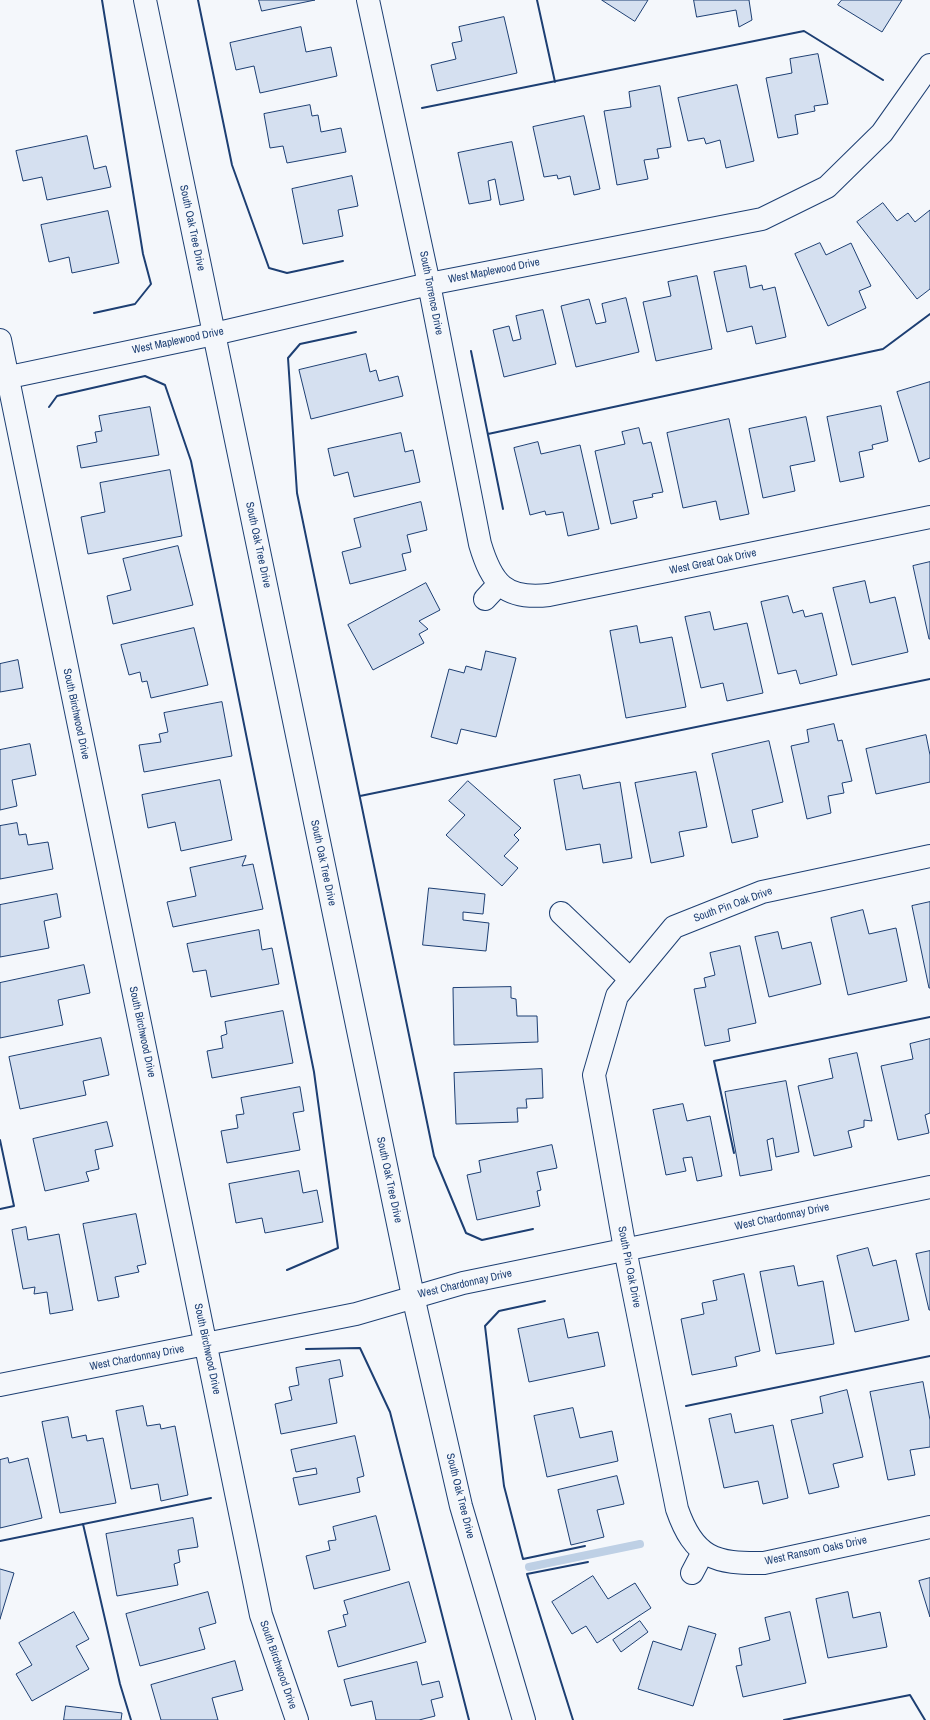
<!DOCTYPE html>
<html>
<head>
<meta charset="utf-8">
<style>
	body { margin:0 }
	canvas { display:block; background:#f4f7fb }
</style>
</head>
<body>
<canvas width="930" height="1720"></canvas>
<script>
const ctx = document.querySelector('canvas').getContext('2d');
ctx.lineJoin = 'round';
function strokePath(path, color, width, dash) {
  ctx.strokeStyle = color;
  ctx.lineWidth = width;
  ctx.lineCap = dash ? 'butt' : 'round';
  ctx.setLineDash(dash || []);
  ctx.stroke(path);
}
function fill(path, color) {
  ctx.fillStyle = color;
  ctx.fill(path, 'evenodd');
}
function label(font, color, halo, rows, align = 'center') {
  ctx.font = font + ' "Archivo Narrow",sans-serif';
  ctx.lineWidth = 3;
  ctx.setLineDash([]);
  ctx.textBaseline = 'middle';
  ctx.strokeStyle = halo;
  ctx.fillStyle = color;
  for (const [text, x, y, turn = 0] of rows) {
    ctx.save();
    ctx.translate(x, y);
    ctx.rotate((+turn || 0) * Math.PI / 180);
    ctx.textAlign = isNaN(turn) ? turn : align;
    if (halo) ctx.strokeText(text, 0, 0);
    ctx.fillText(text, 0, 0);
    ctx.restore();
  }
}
strokePath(new Path2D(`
	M 529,1567 L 640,1544`), '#bed0e5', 8);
const building = new Path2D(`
	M 259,0 L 315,0 L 262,11 Z
	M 602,0 L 648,0 L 635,21 Z
	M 694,0 L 749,0 L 752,20 L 739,27 L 736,10 L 697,17 Z
	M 842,0 L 902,0 L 882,32 L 838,5 Z
	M 504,17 L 517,73 L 437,91 L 431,65 L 456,59 L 452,43 L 462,41 L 459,27 Z
	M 301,27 L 306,52 L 331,47 L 337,76 L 260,93 L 254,66 L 236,70 L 230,43 Z
	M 818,54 L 828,104 L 814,106 L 815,111 L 795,115 L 798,134 L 778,138 L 766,78 L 792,73 L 790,59 Z
	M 737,85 L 754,161 L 726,168 L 720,140 L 706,144 L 704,138 L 688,141 L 678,98 Z
	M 660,86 L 671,147 L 657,149 L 659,158 L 644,160 L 648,179 L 617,185 L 604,111 L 631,107 L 629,92 Z
	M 310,105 L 312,116 L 318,115 L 321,132 L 341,128 L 346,152 L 287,163 L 283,146 L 270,148 L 264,114 Z
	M 584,116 L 600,189 L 574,195 L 570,176 L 558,179 L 557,175 L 544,177 L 533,127 Z
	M 87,136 L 94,169 L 106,166 L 111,187 L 47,200 L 42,177 L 23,181 L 16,151 Z
	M 512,142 L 524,200 L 500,205 L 495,179 L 488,181 L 491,200 L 469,204 L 458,153 Z
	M 352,176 L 358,206 L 338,210 L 343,236 L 303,244 L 292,189 Z
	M 883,203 L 897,221 L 908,213 L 915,222 L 930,210 L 930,289 L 917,299 L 857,222 Z
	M 108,211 L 119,263 L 72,273 L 69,257 L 49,262 L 41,225 Z
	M 820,243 L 826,255 L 851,243 L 871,286 L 859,291 L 866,308 L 828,326 L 795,254 Z
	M 746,266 L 750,288 L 762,285 L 763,290 L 775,287 L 786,337 L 756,344 L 752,326 L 727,332 L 714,272 Z
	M 697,276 L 712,349 L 656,361 L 643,302 L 671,296 L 668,282 Z
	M 626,298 L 639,352 L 576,367 L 561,306 L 589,299 L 596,324 L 606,322 L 602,304 Z
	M 543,310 L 556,364 L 504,377 L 493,330 L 509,326 L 513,341 L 521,339 L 516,316 Z
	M 366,354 L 370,372 L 376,370 L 379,381 L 398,376 L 403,396 L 311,419 L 299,370 Z
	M 930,382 L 930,458 L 919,462 L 897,392 Z
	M 881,406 L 888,441 L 872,445 L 873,449 L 859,452 L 864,477 L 840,482 L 827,417 Z
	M 150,407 L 159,455 L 81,468 L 77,446 L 97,442 L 95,432 L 102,431 L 99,416 Z
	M 806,417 L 815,461 L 790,466 L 795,491 L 763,498 L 749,429 Z
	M 729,419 L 749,514 L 720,520 L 716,501 L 683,508 L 667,433 Z
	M 639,428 L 643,444 L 651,442 L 663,492 L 652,494 L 653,497 L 633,501 L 637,518 L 611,524 L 595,451 L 625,444 L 622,432 Z
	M 401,433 L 405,452 L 413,450 L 420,482 L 354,497 L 348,472 L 334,476 L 328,449 Z
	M 538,442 L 541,454 L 580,445 L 599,529 L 568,536 L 563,512 L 546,515 L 545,511 L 530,515 L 514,448 Z
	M 170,470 L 182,536 L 88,554 L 81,517 L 105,512 L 100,483 Z
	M 421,502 L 427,530 L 407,535 L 411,552 L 402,554 L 406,570 L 350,584 L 342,552 L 361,547 L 354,519 Z
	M 178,546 L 193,605 L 113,624 L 107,596 L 131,590 L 123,559 Z
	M 930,562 L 930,639 L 929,639 L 913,566 Z
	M 865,581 L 870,603 L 895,597 L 908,652 L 852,665 L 833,588 Z
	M 426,583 L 440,610 L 419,621 L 428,629 L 419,634 L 424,643 L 373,670 L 348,625 Z
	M 788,596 L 793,613 L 803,610 L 805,617 L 822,613 L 837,675 L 800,684 L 796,670 L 778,674 L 761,602 Z
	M 710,612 L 714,630 L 747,623 L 763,693 L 727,701 L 723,683 L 701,688 L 685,617 Z
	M 637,626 L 640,643 L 672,637 L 686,707 L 626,718 L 610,631 Z
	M 194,628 L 208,685 L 151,698 L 147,681 L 142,682 L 140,672 L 129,675 L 121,645 Z
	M 486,651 L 516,658 L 496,737 L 461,729 L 457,744 L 431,737 L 449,669 L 464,673 L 466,666 L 481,670 Z
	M 18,660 L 23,688 L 0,692 L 0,664 Z
	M 222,702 L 232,756 L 144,772 L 139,745 L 161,742 L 159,734 L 168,732 L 164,713 Z
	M 834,724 L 838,741 L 842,740 L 852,781 L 842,783 L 844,793 L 828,796 L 831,813 L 807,819 L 791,746 L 809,742 L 807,730 Z
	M 926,735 L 930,755 L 930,782 L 876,794 L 866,749 Z
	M 769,741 L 783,802 L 752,810 L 758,837 L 732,843 L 712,754 Z
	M 30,744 L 36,775 L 12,780 L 17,806 L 0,810 L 0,750 Z
	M 696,772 L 707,827 L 679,832 L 684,856 L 651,863 L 635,783 Z
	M 580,775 L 583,789 L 620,782 L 632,858 L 603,863 L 600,844 L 566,850 L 554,780 Z
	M 220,780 L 232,840 L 181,851 L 175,822 L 148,828 L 142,795 Z
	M 468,781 L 521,828 L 514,835 L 519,840 L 504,856 L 518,868 L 502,886 L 446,835 L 465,815 L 449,801 Z
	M 17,823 L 19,835 L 26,834 L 28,845 L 48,842 L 53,869 L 0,879 L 0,826 Z
	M 246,856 L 242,866 L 253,864 L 263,909 L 173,927 L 167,902 L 196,896 L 190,868 Z
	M 429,888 L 485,894 L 483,914 L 463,912 L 463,920 L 489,923 L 486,951 L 423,945 Z
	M 57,894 L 61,917 L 44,921 L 49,948 L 0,957 L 0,905 Z
	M 930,902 L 930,988 L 929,988 L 912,906 Z
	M 863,910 L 869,934 L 896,928 L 907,981 L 848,995 L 831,918 Z
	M 259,930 L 262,950 L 272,948 L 279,984 L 211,997 L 206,970 L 193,972 L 187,944 Z
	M 778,932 L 782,949 L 811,942 L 821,984 L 769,997 L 755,937 Z
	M 740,946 L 756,1023 L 728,1029 L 730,1041 L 705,1046 L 694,989 L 706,987 L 704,978 L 715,975 L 710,953 Z
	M 84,965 L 90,993 L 58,1000 L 63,1025 L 0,1038 L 0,983 Z
	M 511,987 L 511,998 L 516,999 L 517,1016 L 537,1016 L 538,1042 L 454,1045 L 453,988 Z
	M 283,1011 L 293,1063 L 212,1078 L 207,1051 L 223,1048 L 221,1036 L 227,1034 L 225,1022 Z
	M 101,1038 L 109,1075 L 83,1081 L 86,1095 L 20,1109 L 9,1057 Z
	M 930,1039 L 930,1113 L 925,1115 L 929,1133 L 898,1140 L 881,1066 L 913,1059 L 910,1044 Z
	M 857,1053 L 872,1121 L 864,1120 L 864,1127 L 848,1131 L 852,1147 L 814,1156 L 798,1086 L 833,1078 L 829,1059 Z
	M 542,1069 L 543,1098 L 526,1099 L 527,1108 L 517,1108 L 518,1122 L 456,1124 L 454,1073 Z
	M 786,1081 L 799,1152 L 776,1157 L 773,1138 L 767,1140 L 772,1170 L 740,1176 L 725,1092 Z
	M 300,1087 L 304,1111 L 293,1113 L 300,1150 L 227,1163 L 221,1131 L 238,1128 L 236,1115 L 244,1114 L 241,1098 Z
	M 683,1104 L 687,1121 L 710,1116 L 722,1176 L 697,1181 L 692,1157 L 683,1158 L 686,1171 L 666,1175 L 653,1110 Z
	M 107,1122 L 113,1146 L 95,1150 L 99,1169 L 86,1172 L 89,1181 L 45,1191 L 33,1139 Z
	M 552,1145 L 557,1168 L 537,1172 L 541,1190 L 537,1191 L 540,1206 L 477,1220 L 467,1175 L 481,1172 L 479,1161 Z
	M 299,1171 L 303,1193 L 317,1190 L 323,1222 L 265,1233 L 262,1218 L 236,1223 L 229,1184 Z
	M 136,1214 L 146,1264 L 137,1266 L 139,1272 L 115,1277 L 119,1297 L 98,1301 L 83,1224 Z
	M 26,1227 L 28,1240 L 59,1234 L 73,1310 L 50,1314 L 47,1292 L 34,1294 L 35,1287 L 23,1289 L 12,1230 Z
	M 868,1248 L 873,1266 L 896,1260 L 909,1320 L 855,1332 L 837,1256 Z
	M 930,1251 L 930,1310 L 929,1310 L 916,1254 Z
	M 794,1266 L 798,1286 L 823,1281 L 834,1344 L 776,1354 L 760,1272 Z
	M 744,1274 L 760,1351 L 735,1357 L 737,1366 L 692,1375 L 681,1319 L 704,1314 L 702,1303 L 717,1300 L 713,1281 Z
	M 564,1319 L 568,1338 L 598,1332 L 605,1366 L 529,1382 L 518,1329 Z
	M 340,1360 L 343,1376 L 329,1379 L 337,1423 L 281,1434 L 275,1404 L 292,1400 L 289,1387 L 299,1385 L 296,1368 Z
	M 923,1382 L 930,1420 L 930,1447 L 910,1450 L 915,1475 L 888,1480 L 870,1392 Z
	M 847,1390 L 863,1457 L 833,1464 L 839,1487 L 809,1494 L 791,1420 L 823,1413 L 820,1397 Z
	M 143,1406 L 147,1426 L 160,1424 L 161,1429 L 175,1426 L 188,1495 L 161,1501 L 158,1484 L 131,1489 L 116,1411 Z
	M 573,1408 L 580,1438 L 612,1431 L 618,1461 L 547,1477 L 534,1416 Z
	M 731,1414 L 735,1433 L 773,1425 L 788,1498 L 763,1504 L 758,1481 L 724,1488 L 709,1419 Z
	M 68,1417 L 72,1438 L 86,1435 L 87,1441 L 103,1438 L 116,1503 L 60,1513 L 42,1422 Z
	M 355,1436 L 364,1476 L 357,1478 L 360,1492 L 299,1505 L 293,1478 L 317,1474 L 316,1468 L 296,1472 L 291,1450 Z
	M 8,1458 L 9,1463 L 28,1458 L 42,1518 L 0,1528 L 0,1460 Z
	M 617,1476 L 624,1504 L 597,1510 L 604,1537 L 571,1545 L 558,1490 Z
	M 376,1516 L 390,1570 L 314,1589 L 306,1556 L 330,1550 L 328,1541 L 336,1540 L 333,1527 Z
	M 193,1518 L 198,1547 L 178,1550 L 180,1562 L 174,1564 L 178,1585 L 117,1596 L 106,1534 Z
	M 0,1569 L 14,1573 L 0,1619 Z
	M 593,1576 L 608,1599 L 635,1583 L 651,1608 L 597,1643 L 586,1626 L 572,1634 L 552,1602 Z
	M 930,1578 L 930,1617 L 919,1581 Z
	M 409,1582 L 426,1642 L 338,1667 L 328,1631 L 346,1626 L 343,1615 L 348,1614 L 344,1601 Z
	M 208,1592 L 216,1623 L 199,1628 L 205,1649 L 140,1666 L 126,1614 Z
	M 848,1592 L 853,1618 L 880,1612 L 887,1647 L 828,1658 L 816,1599 Z
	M 74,1612 L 89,1639 L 76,1646 L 89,1669 L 32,1701 L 16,1674 L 32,1665 L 19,1643 Z
	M 790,1612 L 806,1683 L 743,1697 L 736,1666 L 742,1665 L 739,1648 L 770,1640 L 765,1618 Z
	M 640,1621 L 648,1632 L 621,1652 L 613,1640 Z
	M 689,1626 L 716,1634 L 693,1706 L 638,1689 L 653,1641 L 681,1650 Z
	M 235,1661 L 243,1690 L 212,1698 L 218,1720 L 161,1720 L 151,1685 Z
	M 417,1662 L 422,1685 L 439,1681 L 443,1697 L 431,1700 L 435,1716 L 419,1720 L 376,1720 L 372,1701 L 351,1706 L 344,1680 Z
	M 66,1706 L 122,1713 L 121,1720 L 64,1720 Z`);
fill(building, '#d5e0f0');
strokePath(building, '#1d3f73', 1);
const street = new Path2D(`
	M 368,0 L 429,284 L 480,544 C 492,584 505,600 549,595 L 930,517
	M 0,340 L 261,1615 L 297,1720
	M 0,379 L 214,334 L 429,284 L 762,219 L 827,187 L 882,133 L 930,65
	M 485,599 L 499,584
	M 930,856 L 762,892 L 674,927 L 617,996 L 594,1075 L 625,1249 L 677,1509 C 694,1558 715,1564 764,1563 L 930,1527
	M 561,913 L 630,979
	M 0,1385 L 356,1314 L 463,1283 L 930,1187
	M 692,1573 L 703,1552`);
const secondary = new Path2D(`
	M 145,0 L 413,1296 L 461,1506 L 524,1720`);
strokePath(street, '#1d3f73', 24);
strokePath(secondary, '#1d3f73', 24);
strokePath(street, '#f4f7fb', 22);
strokePath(secondary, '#f4f7fb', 22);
strokePath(new Path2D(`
	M 198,0 L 232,165 L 269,268 L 287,273 L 343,261
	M 537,0 L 555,82
	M 422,108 L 804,31 L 883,80
	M 94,313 L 135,304 L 151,284 L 143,254 L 102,0
	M 356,332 L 300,344 L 288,358 L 297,493 L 434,1156 L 466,1233 L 482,1240 L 533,1229
	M 471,351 L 503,509
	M 49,407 L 57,396 L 145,376 L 165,385 L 191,461 L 314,1072 L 338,1248 L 287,1270
	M 488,434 L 883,349 L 930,314
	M 360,796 L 930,679
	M 0,1140 L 14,1206 L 0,1209
	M 734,1153 L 714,1061 L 930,1017
	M 545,1301 L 499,1311 L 485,1326 L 504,1486 L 523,1559 L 585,1546
	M 306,1349 L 360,1348 L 390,1412 L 469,1720
	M 686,1406 L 930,1356
	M 83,1524 L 120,1684 L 131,1720
	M 0,1541 L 211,1498
	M 573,1720 L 527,1574 L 588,1562
	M 784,1720 L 910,1695 L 925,1720`), '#1d3f73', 2);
label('11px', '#1d3f73', '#f4f7fb', [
	["South Oak Tree Drive",192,228,78],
	["West Maplewood Drive",494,271,-11],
	["South Torrence Drive",431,293,79],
	["West Maplewood Drive",178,341,-12],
	["South Oak Tree Drive",258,545,78],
	["West Great Oak Drive",713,562,-12],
	["South Birchwood Drive",76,714,78],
	["South Oak Tree Drive",323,863,78],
	["South Pin Oak Drive",733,905,-20],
	["South Birchwood Drive",142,1032,78],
	["South Oak Tree Drive",389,1180,78],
	["West Chardonnay Drive",782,1217,-12],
	["South Pin Oak Drive",629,1267,79],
	["West Chardonnay Drive",465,1284,-13],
	["South Birchwood Drive",207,1349,78],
	["West Chardonnay Drive",137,1358,-11],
	["South Oak Tree Drive",460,1496,76],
	["West Ransom Oaks Drive",816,1551,-12],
	["South Birchwood Drive",278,1665,71]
]);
</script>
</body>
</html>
